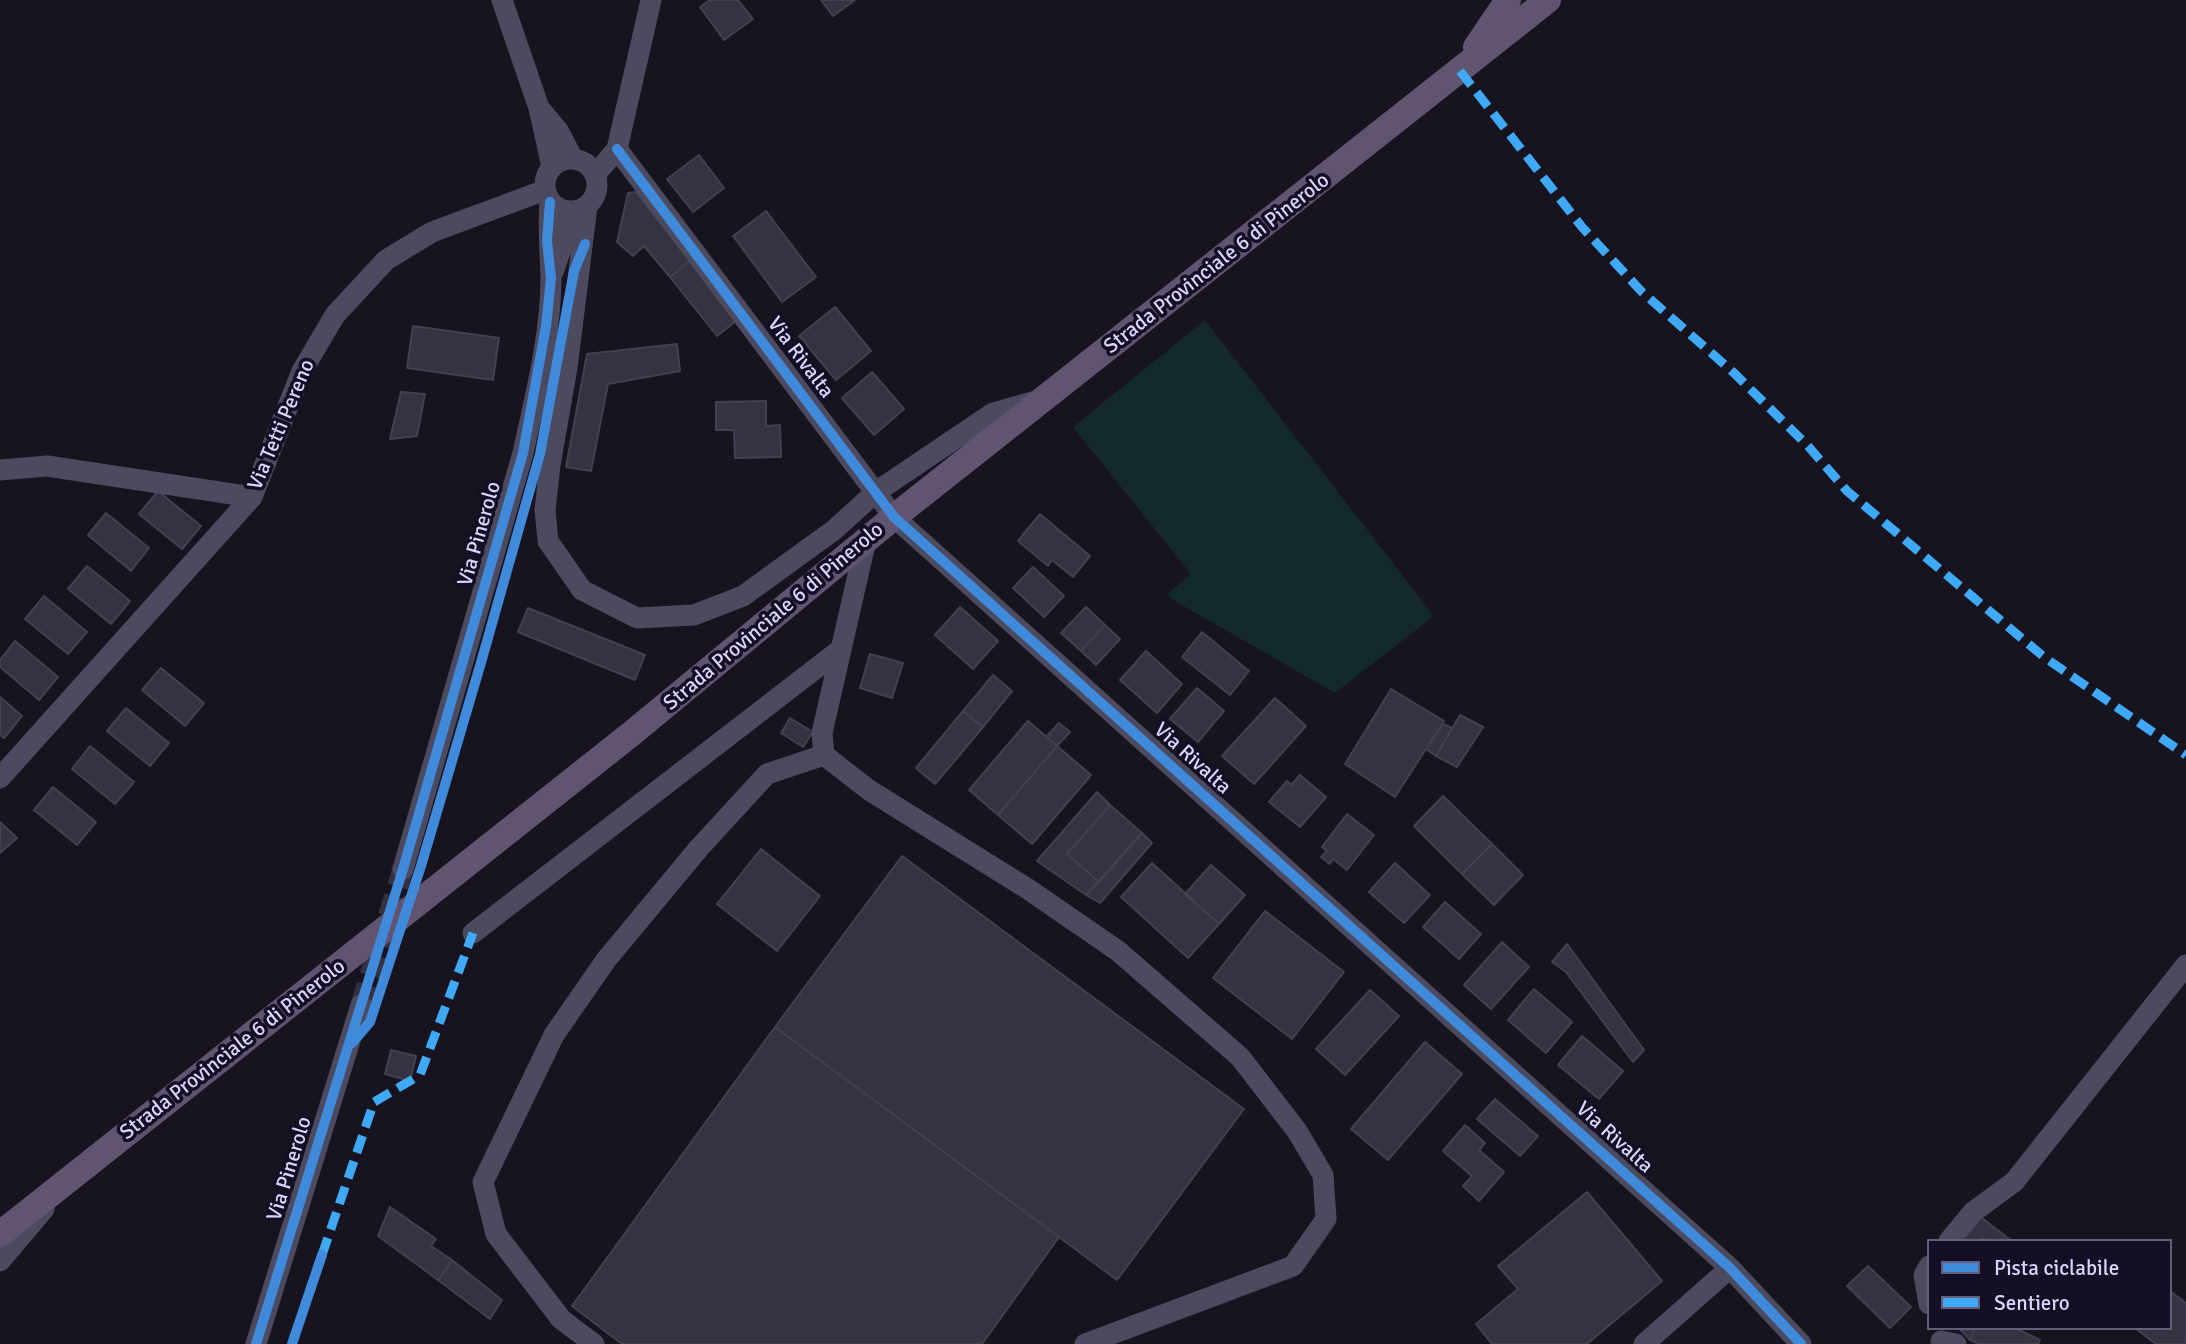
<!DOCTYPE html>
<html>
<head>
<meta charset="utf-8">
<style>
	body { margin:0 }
	#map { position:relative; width:2186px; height:1344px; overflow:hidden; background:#17141f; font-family:Signika,sans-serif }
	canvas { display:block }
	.legend { position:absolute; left:1927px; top:1239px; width:245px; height:91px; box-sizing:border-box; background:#140f24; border:2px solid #645e7b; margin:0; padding:9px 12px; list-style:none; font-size:21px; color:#dcd4fd }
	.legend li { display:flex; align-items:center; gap:14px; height:35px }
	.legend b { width:35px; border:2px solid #645e7b }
</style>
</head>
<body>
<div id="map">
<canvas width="2186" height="1344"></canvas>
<ul class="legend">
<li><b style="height:9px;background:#408adc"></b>Pista ciclabile</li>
<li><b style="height:9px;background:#3fa9f5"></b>Sentiero</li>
</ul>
</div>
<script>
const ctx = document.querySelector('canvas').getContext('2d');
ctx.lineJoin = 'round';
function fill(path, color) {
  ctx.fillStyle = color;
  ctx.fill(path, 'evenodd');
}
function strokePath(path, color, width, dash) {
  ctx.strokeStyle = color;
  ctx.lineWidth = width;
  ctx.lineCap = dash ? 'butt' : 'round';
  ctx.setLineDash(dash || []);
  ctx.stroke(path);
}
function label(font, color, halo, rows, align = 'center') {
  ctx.font = font + ' Signika,sans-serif';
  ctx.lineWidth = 7;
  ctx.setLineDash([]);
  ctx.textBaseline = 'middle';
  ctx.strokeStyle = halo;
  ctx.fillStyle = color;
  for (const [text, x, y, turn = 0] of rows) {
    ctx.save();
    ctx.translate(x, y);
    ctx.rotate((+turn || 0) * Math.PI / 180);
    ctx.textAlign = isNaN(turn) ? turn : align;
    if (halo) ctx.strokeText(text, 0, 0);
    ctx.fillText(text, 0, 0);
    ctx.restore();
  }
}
fill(new Path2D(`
	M 1205,320 L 1434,616 L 1335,693 L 1173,600 L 1167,594 L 1191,574 L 1073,427 Z`), '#14292b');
const building = new Path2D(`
	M 710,0 L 738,0 L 753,19 L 724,40 L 700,7 Z
	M 821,0 L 855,0 L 833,16 Z
	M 699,155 L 724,188 L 693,212 L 667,179 Z
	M 636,192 L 690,261 L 670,277 L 644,246 L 633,256 L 617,242 L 628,193 Z
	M 766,211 L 816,277 L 782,302 L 733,236 Z
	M 690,261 L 737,320 L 717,336 L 670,277 Z
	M 835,307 L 871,351 L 836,380 L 799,336 Z
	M 413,326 L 499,338 L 493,380 L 407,368 Z
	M 677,344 L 680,371 L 608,384 L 591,471 L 566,467 L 587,354 Z
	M 872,372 L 904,409 L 874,435 L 842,398 Z
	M 401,392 L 425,394 L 417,436 L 390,439 Z
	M 766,401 L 766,426 L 780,425 L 781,457 L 735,458 L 734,430 L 716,430 L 716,402 Z
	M 158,491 L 201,526 L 182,549 L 139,514 Z
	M 106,513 L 149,548 L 131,571 L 88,535 Z
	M 1040,514 L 1090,556 L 1073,577 L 1052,560 L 1048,566 L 1018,541 Z
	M 87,566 L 130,601 L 111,624 L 68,589 Z
	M 1033,567 L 1064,596 L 1044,617 L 1013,588 Z
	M 44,596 L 87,632 L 68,654 L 25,619 Z
	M 960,607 L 998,641 L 973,669 L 935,635 Z
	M 1086,607 L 1105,625 L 1081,651 L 1061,633 Z
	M 528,608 L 645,655 L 635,680 L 518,632 Z
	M 1105,625 L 1120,639 L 1096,665 L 1081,651 Z
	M 1202,632 L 1249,671 L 1230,695 L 1182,657 Z
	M 15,641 L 58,677 L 39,700 L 0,667 L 0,660 Z
	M 1146,651 L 1182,684 L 1157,713 L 1120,680 Z
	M 870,654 L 903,663 L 892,698 L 860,688 Z
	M 161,668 L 204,703 L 185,726 L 142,690 Z
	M 993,675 L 1012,691 L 983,727 L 963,711 Z
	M 1197,688 L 1224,711 L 1198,742 L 1170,719 Z
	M 1391,689 L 1444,721 L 1395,797 L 1345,764 Z
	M 0,697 L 22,716 L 4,738 L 0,735 Z
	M 1275,698 L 1306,726 L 1254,784 L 1222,756 Z
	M 126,708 L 169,743 L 150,766 L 107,731 Z
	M 963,711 L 983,727 L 935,784 L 916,768 Z
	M 1460,715 L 1483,727 L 1457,767 L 1436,756 Z
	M 790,718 L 813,732 L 803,747 L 781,733 Z
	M 1028,721 L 1057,746 L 998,815 L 969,790 Z
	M 1059,723 L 1070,732 L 1057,746 L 1046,737 Z
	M 1443,724 L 1452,728 L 1436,756 L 1426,749 Z
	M 90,746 L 134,782 L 115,804 L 72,769 Z
	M 1057,746 L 1091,775 L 1032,844 L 998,815 Z
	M 1300,775 L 1326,797 L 1300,827 L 1269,802 L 1287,781 L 1291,785 Z
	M 53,787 L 96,822 L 77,845 L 34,810 Z
	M 1097,792 L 1110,805 L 1067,854 L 1099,882 L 1086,895 L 1037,861 Z
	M 1443,796 L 1492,844 L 1462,874 L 1414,826 Z
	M 1110,805 L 1142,833 L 1099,882 L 1067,854 Z
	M 1347,814 L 1374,835 L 1347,870 L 1333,859 L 1330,864 L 1321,857 L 1327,851 L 1322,847 Z
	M 0,822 L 17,838 L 0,853 Z
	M 1142,833 L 1152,843 L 1100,903 L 1086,895 Z
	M 1492,844 L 1523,875 L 1494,905 L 1462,874 Z
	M 761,849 L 820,896 L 777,951 L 717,904 Z
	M 902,856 L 1244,1109 L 1117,1280 L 775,1027 Z
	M 1152,863 L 1219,924 L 1188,958 L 1121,897 Z
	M 1395,863 L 1430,895 L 1404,923 L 1369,892 Z
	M 1211,865 L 1245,895 L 1219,924 L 1185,894 Z
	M 1445,902 L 1481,934 L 1459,959 L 1423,927 Z
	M 1265,911 L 1344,972 L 1292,1039 L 1213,978 Z
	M 1502,942 L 1529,967 L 1491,1009 L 1464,985 Z
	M 1567,944 L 1644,1050 L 1633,1062 L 1566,972 L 1552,962 Z
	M 1534,989 L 1572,1022 L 1546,1053 L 1508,1020 Z
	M 1370,990 L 1399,1016 L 1345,1075 L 1316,1049 Z
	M 775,1027 L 1059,1237 L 982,1344 L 622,1344 L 572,1306 Z
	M 1582,1036 L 1623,1071 L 1599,1099 L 1558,1065 Z
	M 1425,1042 L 1462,1074 L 1388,1160 L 1351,1129 Z
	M 391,1050 L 416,1056 L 410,1081 L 385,1074 Z
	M 1495,1099 L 1538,1136 L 1520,1156 L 1477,1119 Z
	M 1465,1125 L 1485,1143 L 1479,1150 L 1504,1172 L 1479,1201 L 1463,1186 L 1472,1176 L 1443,1151 Z
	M 1587,1192 L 1662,1281 L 1587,1344 L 1492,1344 L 1476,1324 L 1518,1289 L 1498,1266 Z
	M 390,1207 L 436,1239 L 431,1246 L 452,1260 L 438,1280 L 378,1236 Z
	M 1978,1215 L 2012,1241 L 1987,1241 L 1983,1238 L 1981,1241 L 1958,1241 Z
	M 452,1260 L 502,1300 L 490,1319 L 438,1280 Z
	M 1868,1266 L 1911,1307 L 1890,1328 L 1847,1286 Z
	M 2170,1291 L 2186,1303 L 2186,1344 L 2156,1344 L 2135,1328 L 2170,1328 Z
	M 1959,1328 L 1976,1328 L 1970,1340 Z
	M 1976,1328 L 2015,1328 L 2040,1340 L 2038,1344 L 1978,1344 L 1970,1340 Z`);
fill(building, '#363241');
strokePath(building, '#443f52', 2);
strokePath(new Path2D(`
	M 361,1005 L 403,869`), '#353140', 21, [21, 10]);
strokePath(new Path2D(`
	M 502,0 L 539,108 L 552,167
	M 540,109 L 559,132 L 573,159
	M 617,149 L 894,517 L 1730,1268 L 1801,1344
	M545 185a26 26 0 1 1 52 0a26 26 0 1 1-52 0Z
	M 595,175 L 617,149 L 651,0
	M 587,206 L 567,368 L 550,465 L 545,510 L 548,541 L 582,590 L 637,618 L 694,615 L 743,596 L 834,530 L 876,492 L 993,413 L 1039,400
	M 553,272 L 574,211
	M 0,470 L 47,466 L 252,497
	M 866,540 L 822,733 L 824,755 L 869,790 L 1028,889 L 1118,951 L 1240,1057 L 1297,1131 L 1323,1175 L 1326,1219 L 1293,1266 L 1085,1344
	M 0,778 L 252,497 L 302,371 L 335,315 L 386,260 L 432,232 L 545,190
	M 403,869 L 523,453 C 535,397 551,336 551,277 C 550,252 548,228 550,202
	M 473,933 L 841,649
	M 1949,1241 L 1973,1212 L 2014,1182 L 2186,965
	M 0,1261 L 44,1209
	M 1929,1266 L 1924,1275 L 1929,1304
	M 1941,1341 L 1956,1344
	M 256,1344 L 361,1005
	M 594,1344 L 561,1319 L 496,1234 L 483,1182 L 554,1035 L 606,960 L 699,848 L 767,774 L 824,755
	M 1644,1344 L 1730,1268`), '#4c4a5f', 21);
strokePath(new Path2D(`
	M 1476,47 L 1508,0
	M 0,1234 L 631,734 L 894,517 L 1548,0`), '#605470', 26);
strokePath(new Path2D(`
	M 1460,71 L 1582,227 L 1641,291 L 1734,373 L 1808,446 L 1847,491 L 2044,657 L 2186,755
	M 322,1255 L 374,1102 L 420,1075 L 473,933`), '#3fa9f5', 9, [18, 9]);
strokePath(new Path2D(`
	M 617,149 L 894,517 L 1730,1268 L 1801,1344
	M 352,1043 L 370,1022 L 421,866 L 480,666 L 540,454 L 574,271 L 585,244
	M 256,1344 L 403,869 L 523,453 L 546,326 L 551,278 L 547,241 L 550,202
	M 292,1344 L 322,1255`), '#408adc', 10);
label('21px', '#dcd4fd', '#140f24', [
	["Strada Provinciale 6 di Pinerolo",1217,264,-38],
	["Via Rivalta",800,358,53],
	["Via Tetti Pereno",282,425,-67],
	["Via Pinerolo",480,534,-74],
	["Strada Provinciale 6 di Pinerolo",774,617,-40],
	["Via Rivalta",1192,759,42],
	["Strada Provinciale 6 di Pinerolo",233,1050,-38],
	["Via Rivalta",1614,1138,42],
	["Via Pinerolo",290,1169,-73]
]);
</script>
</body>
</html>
